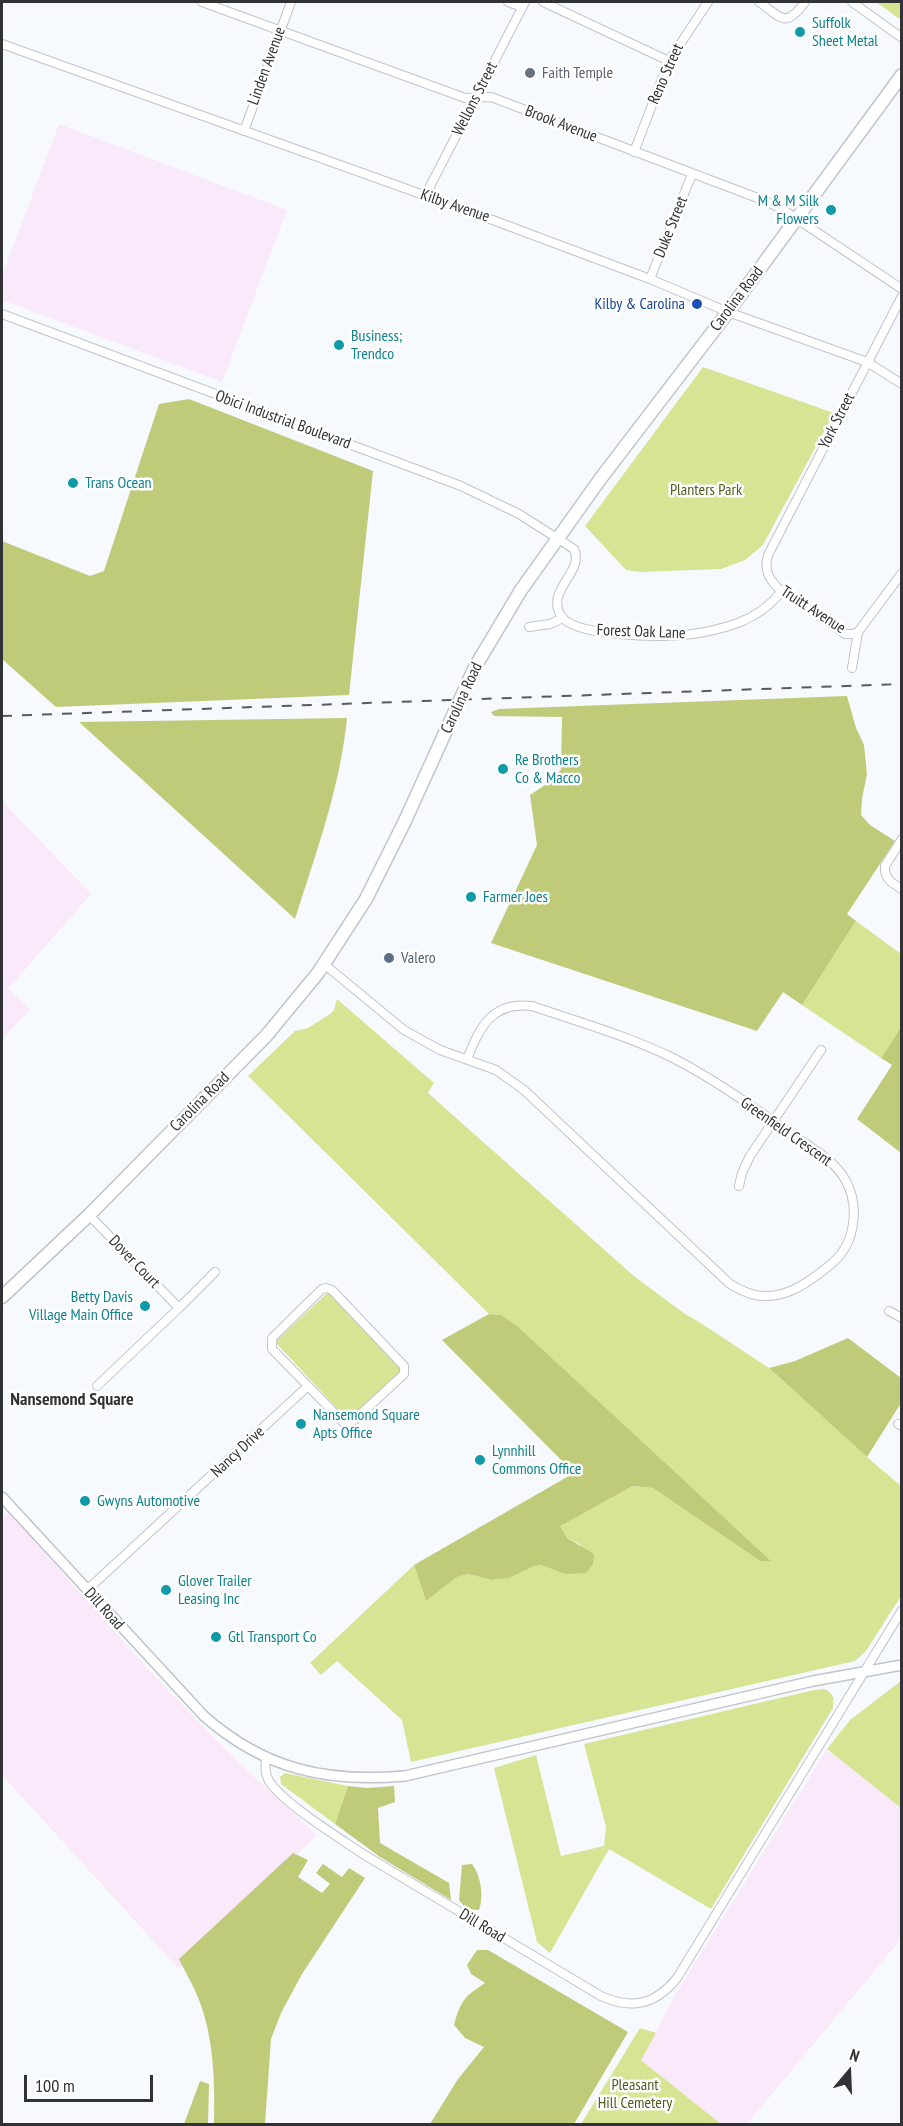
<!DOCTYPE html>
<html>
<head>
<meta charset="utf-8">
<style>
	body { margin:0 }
	#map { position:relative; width:903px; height:2126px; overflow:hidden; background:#f6f9fe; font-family:"PT Sans Narrow",sans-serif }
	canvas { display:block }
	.frame { position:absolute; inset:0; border:3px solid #313235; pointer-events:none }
	.north { position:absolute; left:819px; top:2042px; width:60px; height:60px; -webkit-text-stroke:4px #fff; paint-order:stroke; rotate:19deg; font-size:16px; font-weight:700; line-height:24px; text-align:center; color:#313235 }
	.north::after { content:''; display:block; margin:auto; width:21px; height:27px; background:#313235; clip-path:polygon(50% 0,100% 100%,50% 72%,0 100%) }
	.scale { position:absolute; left:24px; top:2075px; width:129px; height:27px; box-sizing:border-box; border:3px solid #313235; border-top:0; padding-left:8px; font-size:18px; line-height:21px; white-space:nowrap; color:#313235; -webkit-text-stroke:4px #fff; paint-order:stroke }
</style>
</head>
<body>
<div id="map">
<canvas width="903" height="2126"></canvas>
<div class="frame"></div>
<div class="north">N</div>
<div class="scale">100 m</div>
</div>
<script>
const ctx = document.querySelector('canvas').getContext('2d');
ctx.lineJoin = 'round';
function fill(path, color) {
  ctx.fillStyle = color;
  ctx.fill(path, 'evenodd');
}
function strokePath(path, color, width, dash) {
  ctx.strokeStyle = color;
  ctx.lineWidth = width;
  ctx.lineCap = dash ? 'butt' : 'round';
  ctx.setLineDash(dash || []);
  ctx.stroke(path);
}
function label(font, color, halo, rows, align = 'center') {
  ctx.font = font + ' "PT Sans Narrow",sans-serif';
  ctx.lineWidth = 5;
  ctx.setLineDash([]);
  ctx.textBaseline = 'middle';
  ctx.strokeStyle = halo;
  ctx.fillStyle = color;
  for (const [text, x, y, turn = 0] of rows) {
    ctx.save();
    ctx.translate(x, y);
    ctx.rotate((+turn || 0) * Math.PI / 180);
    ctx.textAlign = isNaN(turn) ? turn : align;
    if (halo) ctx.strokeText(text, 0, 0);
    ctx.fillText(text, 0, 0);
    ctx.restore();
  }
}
fill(new Path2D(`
	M 59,124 L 287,210 L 222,382 L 2,300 L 2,276 Z
	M 2,801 L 91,894 L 8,989 L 30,1010 L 2,1039 Z
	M 9,1513 L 157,1679 L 238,1762 L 317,1835 L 179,1969 L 2,1775 L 2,1520 Z
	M 827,1749 L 901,1808 L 901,1939 L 747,2124 L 721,2124 L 641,2060 L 673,1999 Z`), '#fae9fa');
fill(new Path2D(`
	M 876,2 L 901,2 L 901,20 Z
	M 703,367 L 834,413 L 763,545 L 745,560 L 721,569 L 640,572 L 626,570 L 585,526 Z
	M 856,921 L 901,954 L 901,1027 L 881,1058 L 802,1005 Z
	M 337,999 L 434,1083 L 428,1093 L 635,1277 L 685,1314 L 696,1320 L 769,1368 L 867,1457 L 901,1486 L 901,1596 L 866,1651 L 855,1661 L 411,1762 L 402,1720 L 337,1661 L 321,1675 L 310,1663 L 414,1565 L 426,1601 L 457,1577 L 468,1574 L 492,1580 L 508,1578 L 532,1567 L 541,1565 L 565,1574 L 581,1545 L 567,1538 L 559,1526 L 633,1486 L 653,1488 L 760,1561 L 770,1560 L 501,1315 L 489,1314 L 248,1076 L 295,1031 L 308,1028 L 330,1014 L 334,1010 Z
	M 328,1292 L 402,1370 L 348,1420 L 275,1342 Z
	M 901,1681 L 901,1808 L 827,1749 L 850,1720 Z
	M 825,1689 C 834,1694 834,1698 833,1708 L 711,1909 L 609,1849 L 550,1953 L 537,1942 L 494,1768 L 536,1755 L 561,1856 L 604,1846 L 606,1827 L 584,1744 L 814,1690 Z
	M 285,1773 L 348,1786 L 335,1824 L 281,1784 L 280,1777 Z
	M 640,2028 L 656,2033 L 641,2060 L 721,2124 L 581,2124 Z`), '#d7e494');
fill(new Path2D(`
	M 189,399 L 373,471 L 349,695 L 56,707 L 2,659 L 2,541 L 90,576 L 104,571 L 159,404 Z
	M 847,696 L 856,728 L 864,745 L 867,774 L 862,799 L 861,815 L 870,825 L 895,841 L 847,914 L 856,921 L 802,1005 L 783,992 L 757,1031 L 491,943 L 537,845 L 530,795 L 554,779 L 561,769 L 562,717 L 494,716 L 491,712 L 499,709 Z
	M 347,718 C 340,788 316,853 295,919 L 79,722 Z
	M 901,1027 L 901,1153 L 857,1119 L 892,1065 L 881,1058 Z
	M 489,1314 L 501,1315 L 517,1326 L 771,1561 L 760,1561 L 653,1488 L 633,1486 L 560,1526 L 567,1538 L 594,1554 L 593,1564 L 586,1573 L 565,1574 L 541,1565 L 532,1567 L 509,1578 L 492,1580 L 468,1574 L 457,1577 L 426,1601 L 414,1565 L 574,1473 L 442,1340 Z
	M 848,1338 L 901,1378 L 901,1403 L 867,1457 L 769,1368 L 795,1361 Z
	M 348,1786 L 367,1788 L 394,1786 L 395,1802 L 378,1808 L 380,1843 L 449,1883 L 451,1900 L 380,1857 L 335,1824 Z
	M 293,1853 L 308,1860 L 298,1877 L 322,1893 L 330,1884 L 316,1873 L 323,1864 L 342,1877 L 349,1868 L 365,1878 L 302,1974 L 281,2013 L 271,2039 L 265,2124 L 214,2124 C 215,2084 214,2038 199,2000 C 194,1986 185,1972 179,1959 Z
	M 472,1864 C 481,1876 484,1896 479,1910 L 466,1909 L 459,1900 L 462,1865 Z
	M 477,1950 L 488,1950 L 628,2032 L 574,2124 L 430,2124 L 458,2079 L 484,2047 L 465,2038 L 454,2025 C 461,2000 464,1997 485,1983 L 471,1974 L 467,1965 Z
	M 200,2081 L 209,2084 L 208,2124 L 184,2124 Z`), '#bfcb78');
const minor = new Path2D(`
	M 202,2 L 465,98 L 491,97 L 763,200 L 782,209 L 902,289
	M 508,2 L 522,7
	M 543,2 L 669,61
	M 759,2 C 782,18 785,29 805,2
	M 852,2 L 902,38
	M 2,44 L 474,213 L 650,279 L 728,312 L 867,362 L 902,384
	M 244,131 L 291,2
	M 634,152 L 669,61 L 708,2
	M 425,196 L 525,2
	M 650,279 L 692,174
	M 2,314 L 461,486 L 519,514 L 574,549 C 585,572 545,590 561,616 C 575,637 660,637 685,635 C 703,633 721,629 738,623 C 756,616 770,606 782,591
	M 529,627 L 550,624 L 563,618
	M 858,632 L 853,634 L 845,634 L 778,588 C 768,578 764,569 768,555 L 902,296
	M 852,668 L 858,632 L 902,573
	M 902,839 L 885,866 C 884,879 892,883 902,889
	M 324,964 L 404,1030 L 440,1050 L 496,1070 L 524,1090 L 730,1284 C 740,1290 751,1296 763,1296 C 784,1297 801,1287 817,1275 C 825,1269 834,1263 841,1254 C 856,1234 858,1203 846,1181 C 835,1160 810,1147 791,1134 C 754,1107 714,1079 673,1058 C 628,1036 579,1022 532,1006 C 492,1001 480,1027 467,1059
	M 739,1186 L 742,1173 L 750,1156 L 821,1050
	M 89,1215 L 179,1308
	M 326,1288 L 332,1290 L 404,1366 L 404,1374 L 349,1425 L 346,1425 L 272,1349 L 272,1338 L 322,1289 Z
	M 889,1311 L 902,1318
	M 97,1386 L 179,1308 L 215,1272
	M 898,1424 L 902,1426
	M 87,1590 L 308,1386
	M 266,1758 C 265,1766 265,1774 269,1781 C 284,1804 338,1837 363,1854 L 601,1996 C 632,2010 655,2005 677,1978 L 902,1610`);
const tertiary = new Path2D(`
	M 2,1497 L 204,1716 C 264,1769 326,1783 405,1776 L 813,1681 L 902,1665`);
const primary = new Path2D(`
	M 2,1297 L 89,1215 L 266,1036 L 318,973 L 366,899 L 404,823 L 475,667 L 521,590 L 601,478 L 728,312 L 902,75`);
strokePath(minor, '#bfc3cb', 10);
strokePath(tertiary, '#bfc3cb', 12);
strokePath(primary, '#bfc3cb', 15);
strokePath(minor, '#fff', 8);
strokePath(tertiary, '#fff', 9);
strokePath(primary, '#fff', 12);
strokePath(new Path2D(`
	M 2,716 L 902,684`), '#585a5d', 2, [10, 10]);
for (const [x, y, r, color] of [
	[800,32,6,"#0f9aa8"],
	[530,73,6,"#6b7280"],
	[831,210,6,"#0f9aa8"],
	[697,304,6,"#1a4fb4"],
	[339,345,6,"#0f9aa8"],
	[73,483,6,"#0f9aa8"],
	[503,769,6,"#0f9aa8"],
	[471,897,6,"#0f9aa8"],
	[389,958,6,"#5c6f8a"],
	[145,1306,6,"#0f9aa8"],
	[301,1424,6,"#0f9aa8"],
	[480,1460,6,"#0f9aa8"],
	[85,1501,6,"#0f9aa8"],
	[166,1590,6,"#0f9aa8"],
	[216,1637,6,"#0f9aa8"]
]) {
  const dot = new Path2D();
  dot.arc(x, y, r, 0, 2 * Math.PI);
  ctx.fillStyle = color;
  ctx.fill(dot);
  strokePath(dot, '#fff', 2);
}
label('16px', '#0d838f', '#fff', [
	["Suffolk",812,23],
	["Sheet Metal",812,41],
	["M & M Silk",819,201,"right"],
	["Flowers",819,219,"right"],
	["Business;",351,336],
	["Trendco",351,354],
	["Trans Ocean",85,483],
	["Re Brothers",515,760],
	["Co & Macco",515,778],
	["Farmer Joes",483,897],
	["Betty Davis",133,1297,"right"],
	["Village Main Office",133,1315,"right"],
	["Nansemond Square",313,1415],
	["Apts Office",313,1433],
	["Lynnhill",492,1451],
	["Commons Office",492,1469],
	["Gwyns Automotive",97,1501],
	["Glover Trailer",178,1581],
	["Leasing Inc",178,1599],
	["Gtl Transport Co",228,1637]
], 'left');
label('16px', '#313235', '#fff', [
	["Linden Avenue",267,66,-70],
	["Reno Street",666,74,-66],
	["Wellons Street",475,99,-63],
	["Brook Avenue",561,124,21],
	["Kilby Avenue",455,206,19],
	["Duke Street",671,227,-68],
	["Carolina Road",737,299,-53],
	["Obici Industrial Boulevard",283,420,20],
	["York Street",837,421,-63],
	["Truitt Avenue",813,610,33],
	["Forest Oak Lane",641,632,2],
	["Carolina Road",462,698,-65],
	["Carolina Road",200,1102,-45],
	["Greenfield Crescent",786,1132,35],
	["Dover Court",134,1262,46],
	["Nancy Drive",238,1452,-43],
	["Dill Road",104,1609,48],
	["Dill Road",482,1926,31]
]);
label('16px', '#5b616d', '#fff', [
	["Faith Temple",542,73]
], 'left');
label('16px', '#164399', '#fff', [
	["Kilby & Carolina",685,304]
], 'right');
label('16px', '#545c20', '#fff', [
	["Planters Park",706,490],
	["Pleasant",635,2085],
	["Hill Cemetery",635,2103]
]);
label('16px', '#4e5e75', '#fff', [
	["Valero",401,958]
], 'left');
label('bold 18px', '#313235', '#fff', [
	["Nansemond Square",72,1400]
]);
</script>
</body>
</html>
